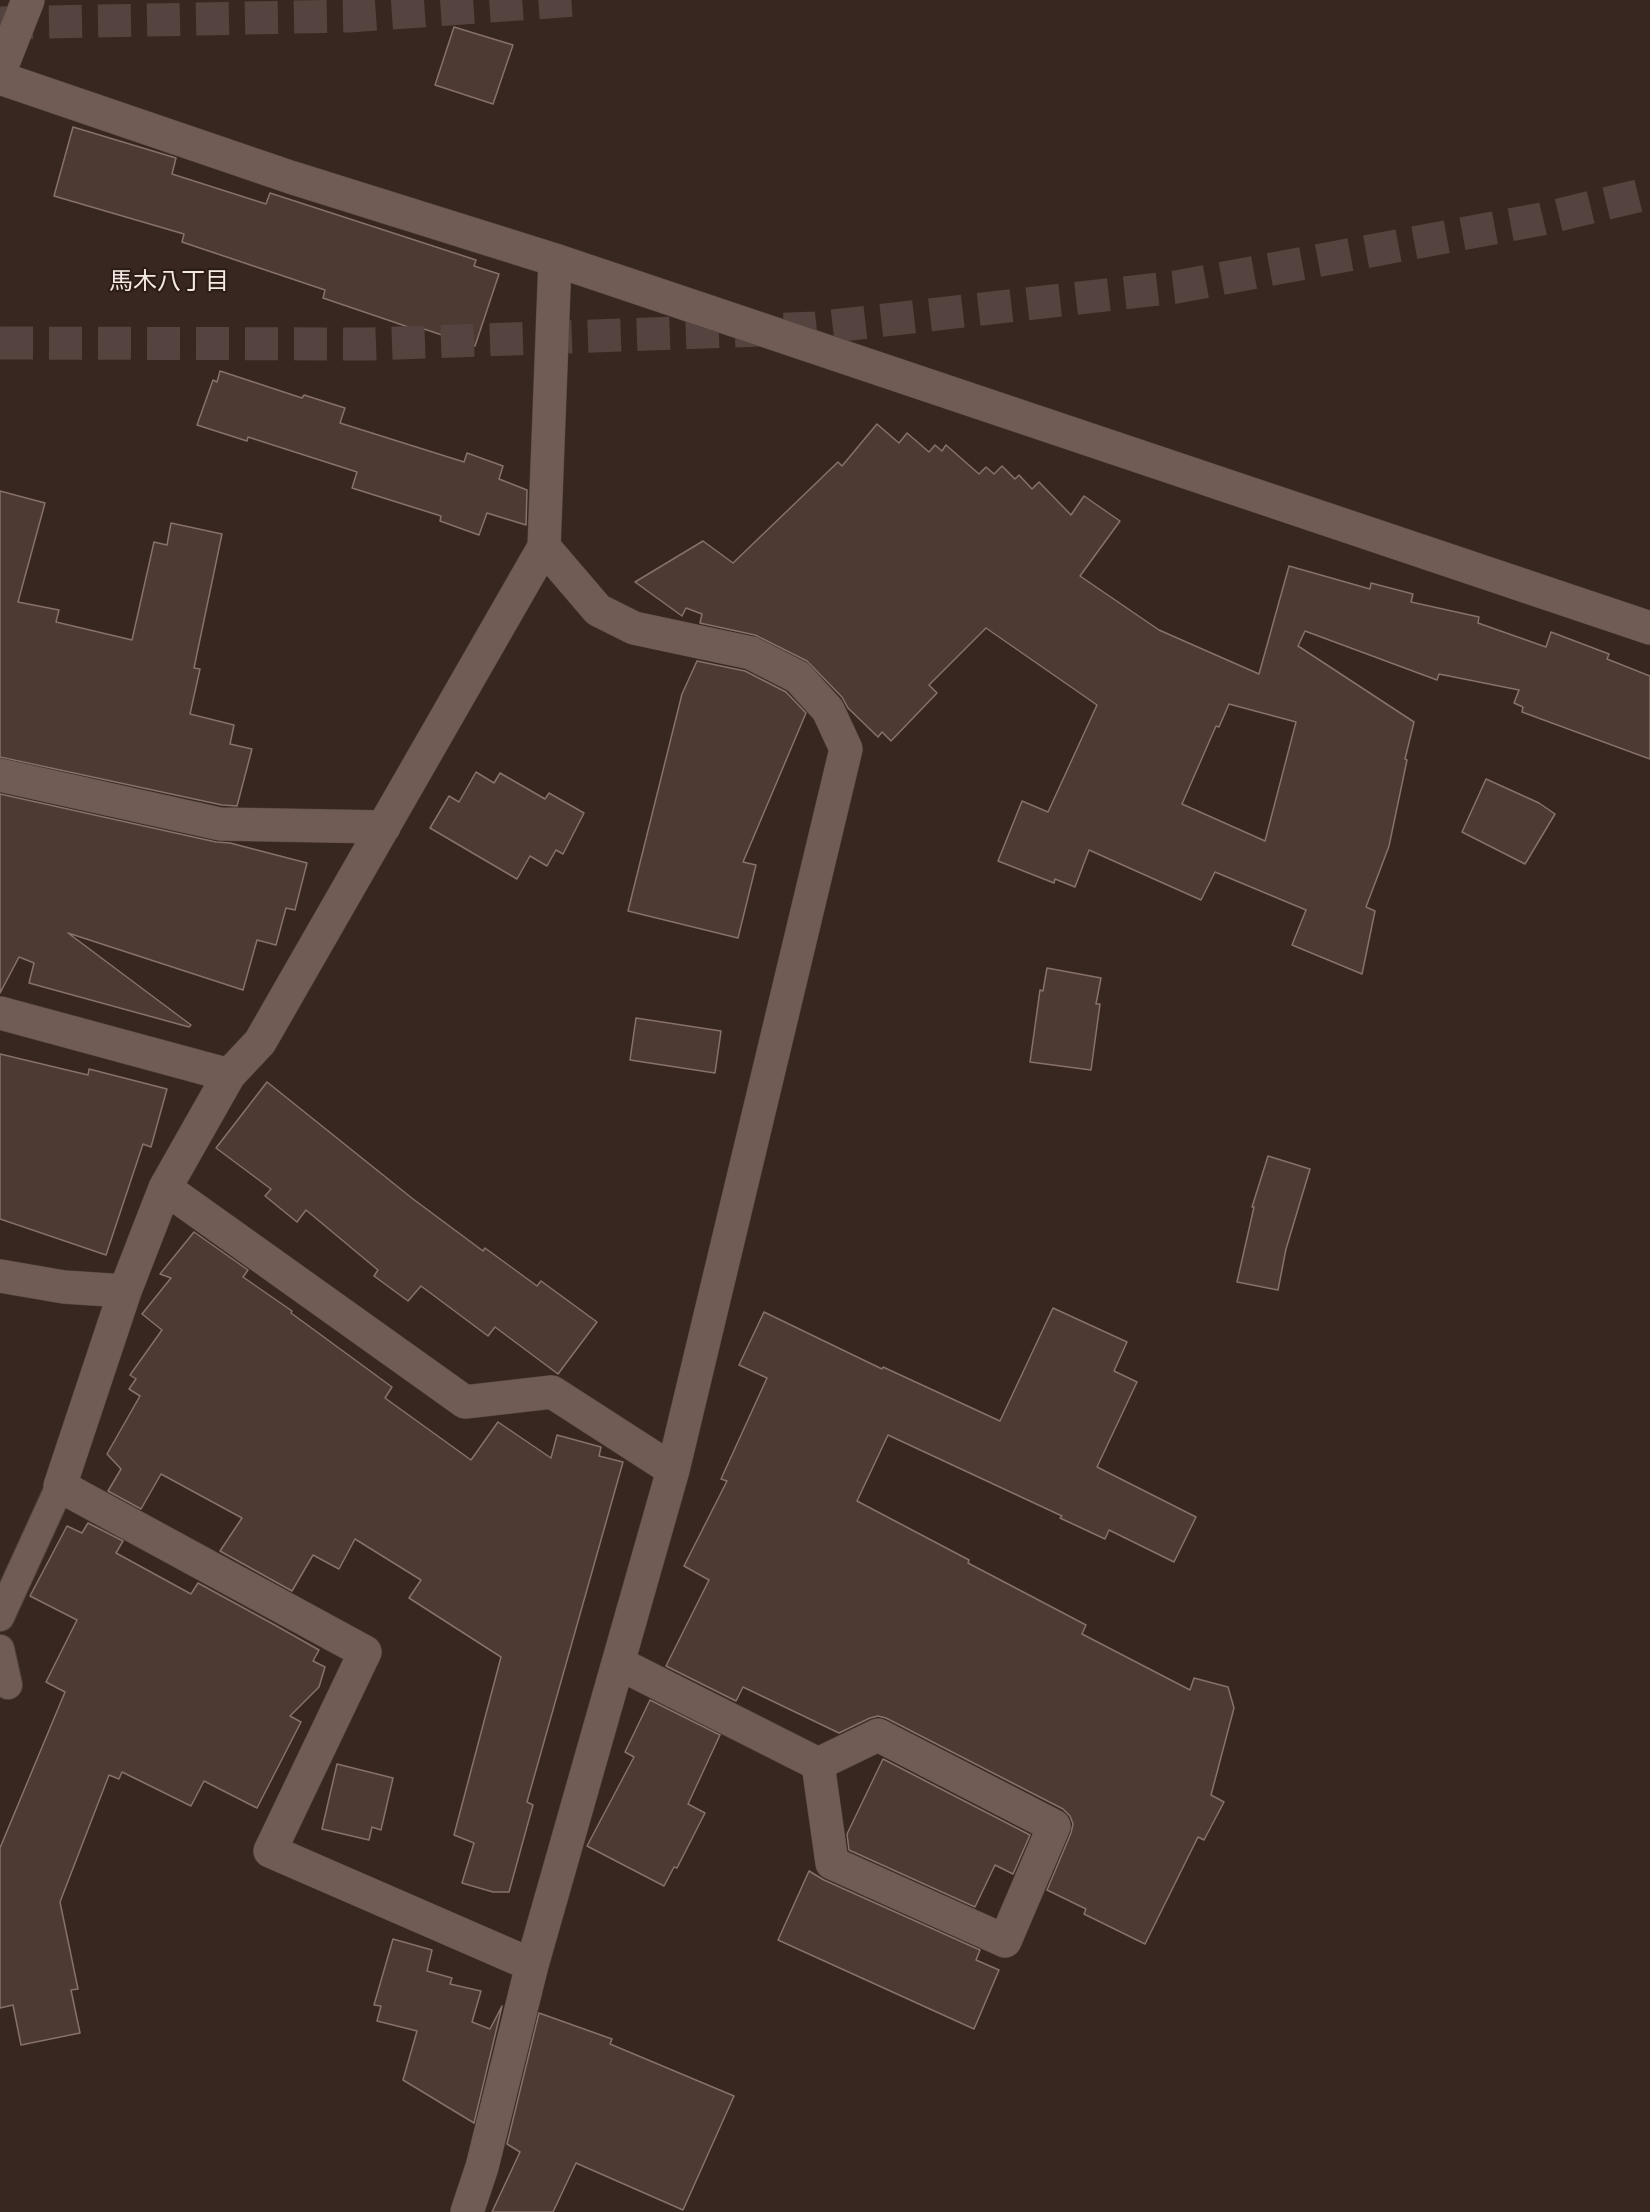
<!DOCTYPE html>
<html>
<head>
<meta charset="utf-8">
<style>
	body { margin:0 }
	canvas { display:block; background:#382620 }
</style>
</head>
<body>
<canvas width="1650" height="2212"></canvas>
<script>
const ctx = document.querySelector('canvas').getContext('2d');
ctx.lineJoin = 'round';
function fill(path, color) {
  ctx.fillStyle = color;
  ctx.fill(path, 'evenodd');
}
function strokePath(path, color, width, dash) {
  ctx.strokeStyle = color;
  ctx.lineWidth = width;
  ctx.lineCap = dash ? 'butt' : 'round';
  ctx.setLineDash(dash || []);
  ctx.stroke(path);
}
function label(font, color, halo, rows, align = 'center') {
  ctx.font = font + ' "Titillium Web","Noto Sans JP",sans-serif';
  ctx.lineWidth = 4.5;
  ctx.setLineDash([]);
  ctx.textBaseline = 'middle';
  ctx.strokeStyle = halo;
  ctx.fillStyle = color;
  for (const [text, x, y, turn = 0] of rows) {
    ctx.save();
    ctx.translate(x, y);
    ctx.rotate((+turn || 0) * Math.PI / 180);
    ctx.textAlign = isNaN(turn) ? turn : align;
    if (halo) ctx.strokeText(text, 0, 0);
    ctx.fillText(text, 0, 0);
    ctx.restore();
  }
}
const building = new Path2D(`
	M 454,27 L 513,45 L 493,104 L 435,85 Z
	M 73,127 L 176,158 L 172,174 L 266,204 L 270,193 L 476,260 L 474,266 L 499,274 L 475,346 L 424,329 L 423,332 L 323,298 L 325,290 L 182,242 L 184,234 L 54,196 Z
	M 220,371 L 302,398 L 304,395 L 345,408 L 340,423 L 464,462 L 467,453 L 503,466 L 499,479 L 527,490 L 526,525 L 487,513 L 479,535 L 440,521 L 441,516 L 352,488 L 357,472 L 248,437 L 247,441 L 197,425 L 213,380 L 217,382 Z
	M 877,424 L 899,443 L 907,433 L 929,452 L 935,445 L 942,451 L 946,445 L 979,474 L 986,467 L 994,474 L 1002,466 L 1015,479 L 1019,475 L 1032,489 L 1039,482 L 1071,515 L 1084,496 L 1120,521 L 1080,576 L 1159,630 L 1259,674 L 1289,566 L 1370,589 L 1371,583 L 1413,594 L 1411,602 L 1479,617 L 1478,623 L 1546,647 L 1551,632 L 1609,654 L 1607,659 L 1650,676 L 1650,759 L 1522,712 L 1523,707 L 1514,703 L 1519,690 L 1439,674 L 1437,680 L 1305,631 L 1298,646 L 1414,722 L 1405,759 L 1407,760 L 1389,846 L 1366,907 L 1375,911 L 1362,974 L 1292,945 L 1306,910 L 1215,872 L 1201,900 L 1089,850 L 1075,887 L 1055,879 L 1054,883 L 998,861 L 1022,801 L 1048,812 L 1097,705 L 986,628 L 929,685 L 937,693 L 891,741 L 882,732 L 878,737 L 848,708 L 842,697 L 807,661 L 755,635 L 700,623 L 702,614 L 686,608 L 682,616 L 635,582 L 703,541 L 733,563 L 838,462 L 842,466 ZM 1229,704 L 1296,722 L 1265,841 L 1182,804 L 1216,726 L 1219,727 Z
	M 0,491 L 45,503 L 18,602 L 59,610 L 56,622 L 132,640 L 154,542 L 167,545 L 171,523 L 222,534 L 194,668 L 200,669 L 190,714 L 234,725 L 230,744 L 252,749 L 237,806 L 222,805 L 0,757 Z
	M 697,661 L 745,671 L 786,692 L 806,713 L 743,862 L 756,865 L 738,938 L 628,911 L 682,694 Z
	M 476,772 L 494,783 L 500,773 L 545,799 L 549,793 L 584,813 L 563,854 L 556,850 L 547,866 L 530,856 L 517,879 L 430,828 L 449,796 L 459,802 Z
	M 1486,779 L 1539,803 L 1555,814 L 1525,864 L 1462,832 Z
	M 0,794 L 216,842 L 230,843 L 307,863 L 295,910 L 286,908 L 276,945 L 257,940 L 243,990 L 68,933 L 191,1025 L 189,1027 L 29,983 L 34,963 L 19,957 L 0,993 Z
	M 1047,968 L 1101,978 L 1096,1004 L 1100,1004 L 1091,1070 L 1030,1062 L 1040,990 L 1043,991 Z
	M 636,1018 L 721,1031 L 715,1073 L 630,1060 Z
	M 0,1054 L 88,1075 L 89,1069 L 167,1089 L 151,1147 L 143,1144 L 106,1255 L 0,1219 Z
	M 267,1082 L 413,1199 L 483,1251 L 485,1248 L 537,1286 L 541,1281 L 597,1322 L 558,1374 L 495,1327 L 488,1336 L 421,1286 L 408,1301 L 374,1276 L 378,1270 L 306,1210 L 297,1222 L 265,1196 L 271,1189 L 216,1148 Z
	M 1268,1156 L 1310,1169 L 1286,1249 L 1278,1290 L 1237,1282 L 1254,1207 L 1252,1207 Z
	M 194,1232 L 248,1270 L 243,1277 L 292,1311 L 291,1313 L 392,1387 L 385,1398 L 471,1460 L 498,1422 L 551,1458 L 557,1435 L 601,1447 L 599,1456 L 623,1462 L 527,1802 L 533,1805 L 509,1892 L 493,1892 L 462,1883 L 474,1843 L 454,1835 L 501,1657 L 409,1598 L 421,1580 L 355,1539 L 339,1569 L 313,1555 L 292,1591 L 220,1551 L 242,1518 L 161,1474 L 141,1509 L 108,1491 L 121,1469 L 107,1454 L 140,1396 L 129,1389 L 136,1379 L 130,1375 L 162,1330 L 142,1314 L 171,1278 L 160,1274 Z
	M 1053,1308 L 1127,1342 L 1114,1371 L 1137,1382 L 1097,1467 L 1196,1517 L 1174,1562 L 1109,1530 L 1105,1539 L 1060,1518 L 1062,1516 L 888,1435 L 857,1501 L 969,1560 L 968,1563 L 1086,1625 L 1082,1634 L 1190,1690 L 1194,1678 L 1228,1687 L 1234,1708 L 1211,1795 L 1224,1802 L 1204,1840 L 1198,1837 L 1145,1944 L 1084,1914 L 1086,1909 L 1047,1890 L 1071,1833 L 1073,1824 L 1070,1816 L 1063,1809 L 886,1718 L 878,1716 L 870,1718 L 839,1733 L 743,1687 L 736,1701 L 666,1666 L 709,1580 L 684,1566 L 727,1481 L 721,1479 L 767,1378 L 739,1365 L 764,1312 L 882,1369 L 883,1367 L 1000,1421 Z
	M 88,1523 L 123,1541 L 116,1553 L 191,1594 L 198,1583 L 273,1624 L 319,1650 L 313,1661 L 325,1667 L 319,1687 L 290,1716 L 301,1722 L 257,1808 L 204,1781 L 191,1806 L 122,1772 L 119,1779 L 109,1775 L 60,1902 L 78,1989 L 71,1990 L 80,2033 L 21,2045 L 13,2005 L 0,2008 L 0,1848 L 65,1692 L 46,1682 L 77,1620 L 30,1596 L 67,1526 L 82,1533 Z
	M 650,1700 L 720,1735 L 688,1804 L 705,1813 L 677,1868 L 674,1867 L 664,1886 L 587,1846 L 634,1757 L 625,1752 Z
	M 883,1759 L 1030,1835 L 1013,1874 L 995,1865 L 975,1907 L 849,1850 L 847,1834 Z
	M 337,1764 L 393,1778 L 381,1830 L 372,1827 L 369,1840 L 322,1829 Z
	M 809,1871 L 824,1880 L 980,1950 L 976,1960 L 999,1970 L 974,2029 L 778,1940 Z
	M 393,1939 L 432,1950 L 427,1971 L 452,1978 L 450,1984 L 481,1991 L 472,2022 L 490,2029 L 502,2006 L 474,2123 L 403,2080 L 417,2031 L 377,2021 L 381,2006 L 374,2005 Z
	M 539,2013 L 612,2039 L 610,2044 L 734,2096 L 683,2210 L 576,2163 L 553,2212 L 492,2212 L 520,2152 L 507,2144 Z`);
fill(building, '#4c3a33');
strokePath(building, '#87726b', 1.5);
strokePath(new Path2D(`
	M 0,23 L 349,16 L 577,0
	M 0,343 L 371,344 L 815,328 L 1176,287 L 1542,219 L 1650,193`), '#54433e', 33, [33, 16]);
const service = new Path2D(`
	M 0,1617 L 60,1486
	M 0,1649 L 8,1685`);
const minor = new Path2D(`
	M 0,71 L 28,0
	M 0,78 L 290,177 L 555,260 L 1650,628
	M 0,775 L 220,824 L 384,827
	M 0,1013 L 229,1075
	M 165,1188 L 465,1402 L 552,1392 L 673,1470
	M 0,1276 L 64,1287 L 125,1291
	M 618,1663 L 818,1764 L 878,1735 L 1054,1826 L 1005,1941 L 832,1863 L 818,1764
	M 532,1965 L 270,1851 L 365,1652 L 60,1486 L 125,1291 L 165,1188 L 229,1075 L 260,1042 L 544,547 L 555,260
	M 467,2212 L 482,2167 L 532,1965 L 673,1470 L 846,749 L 828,710 L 798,677 L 751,653 L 634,628 L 598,610 L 544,547`);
strokePath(service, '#52433f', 30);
strokePath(minor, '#52433f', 34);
strokePath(service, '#705c55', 28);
strokePath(minor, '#705c55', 33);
label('24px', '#f5e9e5', '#2d1d17', [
	["馬木八丁目",169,283]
]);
</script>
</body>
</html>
